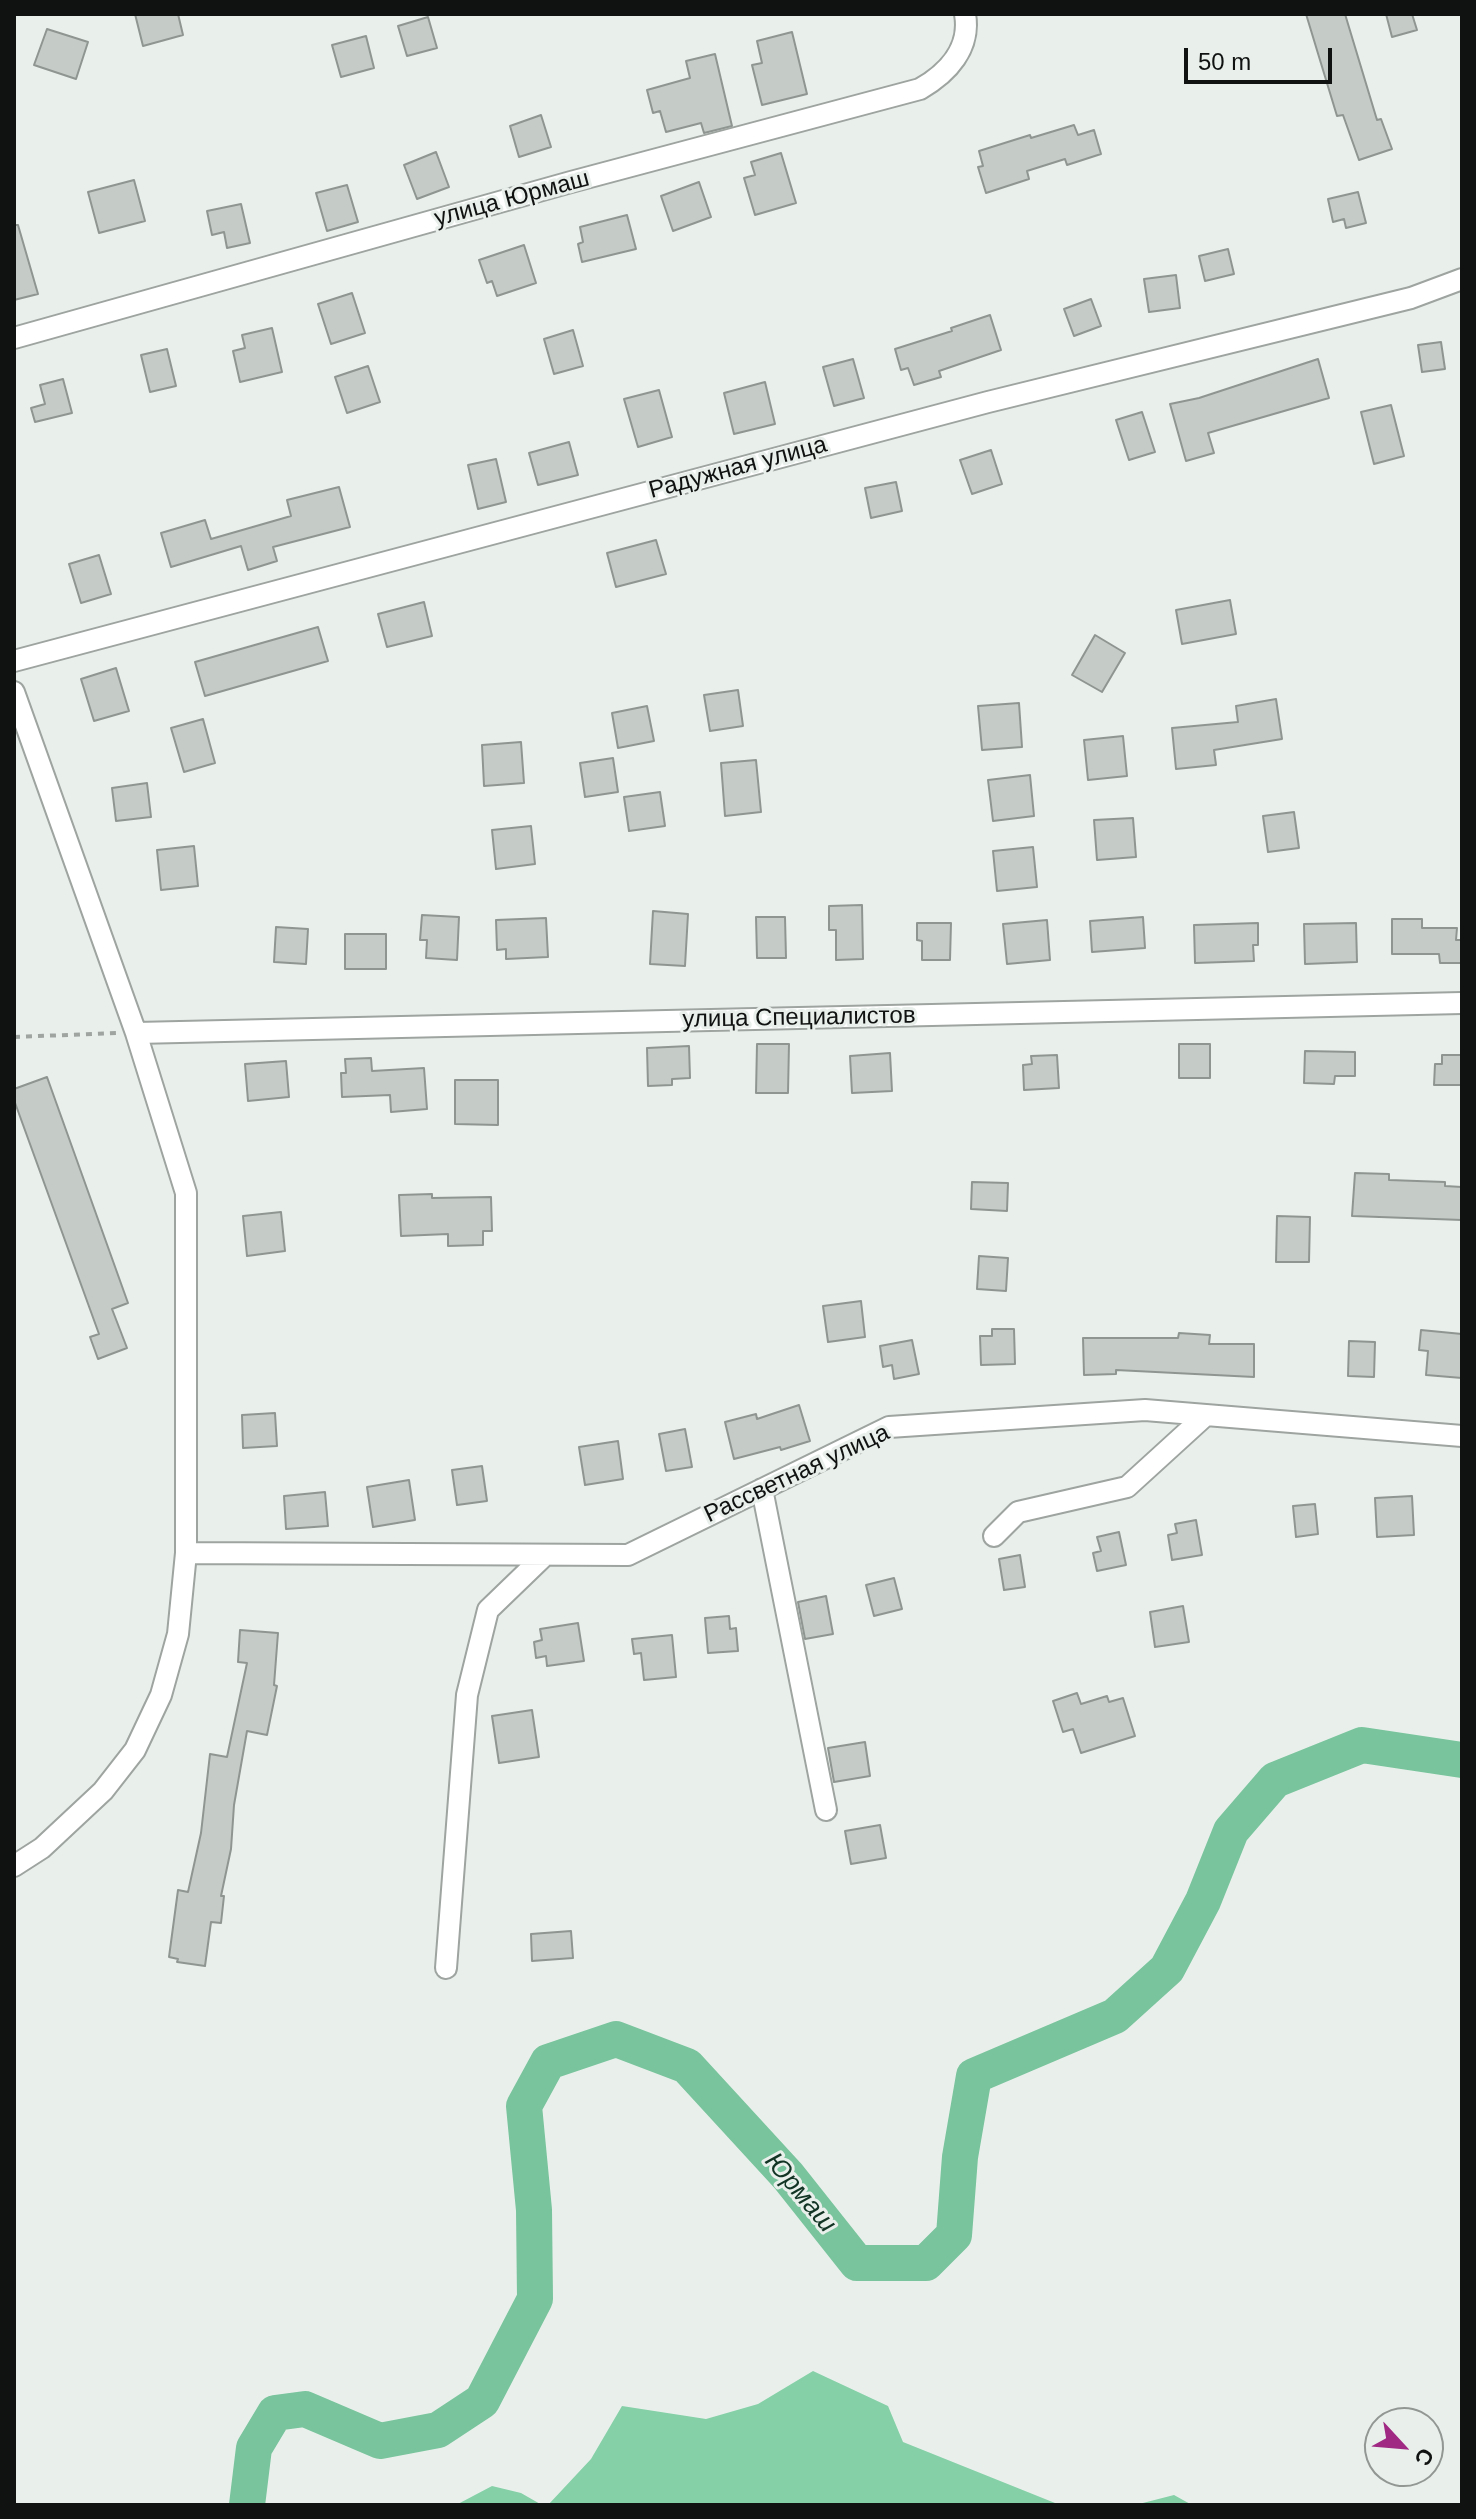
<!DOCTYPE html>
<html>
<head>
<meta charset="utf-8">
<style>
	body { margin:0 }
	#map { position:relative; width:1476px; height:2519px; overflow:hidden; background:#e9f0ec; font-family:Helvetica,sans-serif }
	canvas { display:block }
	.frame { position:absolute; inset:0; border:16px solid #101211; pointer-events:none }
	.north { position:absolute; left:1364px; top:2407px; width:80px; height:80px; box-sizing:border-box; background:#e9f0ec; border:2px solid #929794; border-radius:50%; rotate:116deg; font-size:22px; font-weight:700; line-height:32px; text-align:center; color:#101211 }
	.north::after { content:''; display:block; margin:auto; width:28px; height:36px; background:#a02983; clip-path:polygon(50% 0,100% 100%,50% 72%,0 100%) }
	.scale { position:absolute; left:1184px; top:48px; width:148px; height:36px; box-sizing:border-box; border:4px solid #101211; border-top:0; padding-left:10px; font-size:24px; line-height:28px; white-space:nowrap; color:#101211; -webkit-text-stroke:6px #e9f0ec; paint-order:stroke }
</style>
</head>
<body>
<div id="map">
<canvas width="1476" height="2519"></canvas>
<div class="frame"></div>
<div class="north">С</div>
<div class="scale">50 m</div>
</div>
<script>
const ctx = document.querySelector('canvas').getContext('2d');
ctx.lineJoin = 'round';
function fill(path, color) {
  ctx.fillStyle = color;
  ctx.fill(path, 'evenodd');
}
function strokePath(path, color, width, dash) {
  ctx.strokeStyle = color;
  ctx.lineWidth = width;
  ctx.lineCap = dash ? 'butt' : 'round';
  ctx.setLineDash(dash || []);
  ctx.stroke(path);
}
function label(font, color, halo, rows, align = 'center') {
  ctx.font = font + ' Helvetica,sans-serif';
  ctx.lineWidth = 6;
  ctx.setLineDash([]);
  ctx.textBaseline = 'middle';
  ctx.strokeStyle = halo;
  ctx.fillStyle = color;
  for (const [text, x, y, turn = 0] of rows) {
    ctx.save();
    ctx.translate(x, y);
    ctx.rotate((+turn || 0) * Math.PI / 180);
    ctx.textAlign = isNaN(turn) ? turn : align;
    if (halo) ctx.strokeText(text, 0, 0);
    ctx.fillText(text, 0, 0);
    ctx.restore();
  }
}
fill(new Path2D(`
	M 813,2371 L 888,2406 L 903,2442 L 1060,2505 L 548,2505 L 591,2459 L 622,2406 L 706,2419 L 758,2404 Z
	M 492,2486 L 521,2493 L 542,2505 L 456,2505 Z
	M 1174,2495 L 1192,2505 L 1135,2505 Z`), '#85d0a7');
strokePath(new Path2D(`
	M 247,2505 L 254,2448 L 275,2413 L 305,2409 L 380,2441 L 438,2430 L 482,2401 L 535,2299 L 534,2210 L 524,2106 L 548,2062 L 616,2039 L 687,2066 L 788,2176 L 857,2263 L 926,2263 L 954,2235 L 960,2157 L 974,2076 L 1115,2016 L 1167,1969 L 1203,1901 L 1231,1831 L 1275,1780 L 1362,1745 L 1462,1760`), '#79c49c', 36);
const building = new Path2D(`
	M 135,14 L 178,14 L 183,35 L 143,46 Z
	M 1306,14 L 1345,14 L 1377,120 L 1381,119 L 1392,149 L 1359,160 L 1343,115 L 1337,116 Z
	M 1386,14 L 1412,14 L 1417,30 L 1392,37 Z
	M 428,17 L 437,48 L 407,56 L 398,26 Z
	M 47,29 L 88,42 L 76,79 L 34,65 Z
	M 792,32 L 807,94 L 762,105 L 752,65 L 762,63 L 757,41 Z
	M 366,36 L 374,68 L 341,77 L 332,45 Z
	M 715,54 L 732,126 L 704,133 L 701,123 L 666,132 L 660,111 L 653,113 L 647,90 L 690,78 L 686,61 Z
	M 541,115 L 551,147 L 519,157 L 510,126 Z
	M 1074,125 L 1078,135 L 1094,130 L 1101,154 L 1067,165 L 1065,159 L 1027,171 L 1029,179 L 986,193 L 978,167 L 983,166 L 979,151 L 1030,135 L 1031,138 Z
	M 436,152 L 449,187 L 417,199 L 404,165 Z
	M 781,153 L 796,203 L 755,215 L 744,178 L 755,175 L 751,162 Z
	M 134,180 L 145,221 L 99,233 L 88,192 Z
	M 699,182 L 711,217 L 673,231 L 661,196 Z
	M 347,185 L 358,222 L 327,231 L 316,193 Z
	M 1358,192 L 1366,223 L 1346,228 L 1344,219 L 1333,222 L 1328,199 Z
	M 241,204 L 250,243 L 227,248 L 224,232 L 212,235 L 207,211 Z
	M 627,215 L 636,249 L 582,262 L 578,244 L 583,242 L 580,227 Z
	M 14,225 L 18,225 L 38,294 L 14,300 Z
	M 524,245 L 536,283 L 497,296 L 492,281 L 487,283 L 479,260 Z
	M 1228,249 L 1234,274 L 1205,281 L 1199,256 Z
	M 1176,275 L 1180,308 L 1149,312 L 1144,279 Z
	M 352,293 L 365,333 L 331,344 L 318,304 Z
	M 1091,299 L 1101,326 L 1074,336 L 1064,309 Z
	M 990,315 L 1001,350 L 939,371 L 941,377 L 914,385 L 908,368 L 901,370 L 895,349 L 952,331 L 951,328 Z
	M 272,328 L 282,372 L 240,382 L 233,351 L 245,348 L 242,335 Z
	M 573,330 L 583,366 L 554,374 L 544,339 Z
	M 1441,342 L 1445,369 L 1422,372 L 1418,345 Z
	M 167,349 L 176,386 L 150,392 L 141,355 Z
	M 853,359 L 864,398 L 834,406 L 823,367 Z
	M 1318,359 L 1329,398 L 1208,433 L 1214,453 L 1186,461 L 1170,404 L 1199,398 Z
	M 368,366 L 380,402 L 347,413 L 335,377 Z
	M 63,379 L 72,413 L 35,422 L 31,408 L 45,404 L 40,385 Z
	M 765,382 L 775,424 L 734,434 L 724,393 Z
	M 659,390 L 672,437 L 638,447 L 624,399 Z
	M 1391,405 L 1404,456 L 1374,464 L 1361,412 Z
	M 1142,412 L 1155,452 L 1129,460 L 1116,420 Z
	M 569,442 L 578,475 L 538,485 L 529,453 Z
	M 991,450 L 1002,484 L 972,494 L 960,460 Z
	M 496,459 L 506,502 L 478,509 L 468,465 Z
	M 896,482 L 902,511 L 871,518 L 865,488 Z
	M 339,487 L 350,527 L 273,547 L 277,561 L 248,570 L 241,546 L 171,567 L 161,533 L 205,520 L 211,539 L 291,516 L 287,500 Z
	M 656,540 L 666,574 L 616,587 L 607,553 Z
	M 99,555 L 111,594 L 81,603 L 69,564 Z
	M 1230,600 L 1236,634 L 1182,644 L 1176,610 Z
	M 424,602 L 432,636 L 387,647 L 378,614 Z
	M 318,627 L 328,661 L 205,696 L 195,662 Z
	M 1095,635 L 1125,653 L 1102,692 L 1072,675 Z
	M 116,668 L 129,711 L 94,721 L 81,679 Z
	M 738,690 L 743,726 L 710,731 L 704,695 Z
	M 1276,699 L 1282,739 L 1214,750 L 1216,765 L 1176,769 L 1172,728 L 1238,722 L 1236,706 Z
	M 1019,703 L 1022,747 L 982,750 L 978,706 Z
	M 647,706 L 654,741 L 618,748 L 612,713 Z
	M 203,719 L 215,763 L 184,772 L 171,728 Z
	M 1123,736 L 1127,776 L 1088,780 L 1084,740 Z
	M 521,742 L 524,783 L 484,786 L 482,745 Z
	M 613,758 L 618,792 L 585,797 L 580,763 Z
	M 756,760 L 761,812 L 725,816 L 721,763 Z
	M 1030,775 L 1034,816 L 993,821 L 988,780 Z
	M 147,783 L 151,817 L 116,821 L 112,788 Z
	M 660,792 L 665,826 L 629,831 L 624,797 Z
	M 1294,812 L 1299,848 L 1268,852 L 1263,816 Z
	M 1133,818 L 1136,857 L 1097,860 L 1094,820 Z
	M 531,826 L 535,864 L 496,869 L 492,830 Z
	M 194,846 L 198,886 L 161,890 L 157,850 Z
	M 1033,847 L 1037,887 L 997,891 L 993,851 Z
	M 862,905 L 863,959 L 836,960 L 836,930 L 829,930 L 829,906 Z
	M 653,911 L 688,914 L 685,966 L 650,964 Z
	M 422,915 L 459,917 L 457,960 L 426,958 L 427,940 L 420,940 Z
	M 756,917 L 785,917 L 786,958 L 757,958 Z
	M 1143,917 L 1145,948 L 1092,952 L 1090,921 Z
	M 546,918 L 548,957 L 506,959 L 506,949 L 497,950 L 496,920 Z
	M 1392,919 L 1422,919 L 1422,928 L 1457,928 L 1456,940 L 1462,940 L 1462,963 L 1440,963 L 1439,954 L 1392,954 Z
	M 1047,920 L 1050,960 L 1007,964 L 1003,924 Z
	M 917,923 L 951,923 L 950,960 L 922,960 L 922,941 L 917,940 Z
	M 1258,923 L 1258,945 L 1253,945 L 1254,961 L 1195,963 L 1194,925 Z
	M 1356,923 L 1357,962 L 1305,964 L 1304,924 Z
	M 276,927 L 308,929 L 306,964 L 274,962 Z
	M 345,934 L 386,934 L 386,969 L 345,969 Z
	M 757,1044 L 789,1044 L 788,1093 L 756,1093 Z
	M 1179,1044 L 1210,1044 L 1210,1078 L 1179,1078 Z
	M 689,1046 L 690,1078 L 672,1079 L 672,1085 L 648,1086 L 647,1048 Z
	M 1305,1051 L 1355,1052 L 1355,1076 L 1335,1076 L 1334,1084 L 1304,1083 Z
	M 890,1053 L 892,1091 L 852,1093 L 850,1056 Z
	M 1057,1055 L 1059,1088 L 1024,1090 L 1023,1065 L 1032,1064 L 1031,1056 Z
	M 1442,1055 L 1462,1055 L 1462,1085 L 1434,1085 L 1435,1064 L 1442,1064 Z
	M 371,1058 L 372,1071 L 424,1068 L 427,1109 L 391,1112 L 390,1095 L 342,1097 L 341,1073 L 346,1073 L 345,1059 Z
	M 286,1061 L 289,1097 L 248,1101 L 245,1064 Z
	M 47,1077 L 128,1303 L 112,1309 L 127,1348 L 98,1359 L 90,1337 L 99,1334 L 14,1100 L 14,1089 Z
	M 455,1080 L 498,1080 L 498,1125 L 455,1124 Z
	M 1355,1173 L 1389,1174 L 1389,1180 L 1445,1182 L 1445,1186 L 1462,1187 L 1462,1220 L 1352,1216 Z
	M 972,1182 L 1008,1183 L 1007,1211 L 971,1209 Z
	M 432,1194 L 432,1198 L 491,1197 L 492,1231 L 483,1231 L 483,1245 L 448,1246 L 448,1234 L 401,1236 L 399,1195 Z
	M 281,1212 L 285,1251 L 247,1256 L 243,1216 Z
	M 1277,1216 L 1310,1217 L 1309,1262 L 1276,1262 Z
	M 979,1256 L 1008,1258 L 1006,1291 L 977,1289 Z
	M 861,1301 L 865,1337 L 828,1342 L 823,1306 Z
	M 992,1329 L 1014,1329 L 1015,1364 L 981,1365 L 980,1336 L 992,1336 Z
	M 1421,1330 L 1462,1334 L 1462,1378 L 1426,1375 L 1428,1351 L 1419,1350 Z
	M 1179,1333 L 1210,1335 L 1209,1344 L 1254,1344 L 1254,1377 L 1116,1370 L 1116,1374 L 1084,1375 L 1083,1338 L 1178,1338 Z
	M 912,1340 L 919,1374 L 894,1379 L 892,1365 L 883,1367 L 880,1346 Z
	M 1349,1341 L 1375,1342 L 1374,1377 L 1348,1376 Z
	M 799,1405 L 810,1441 L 781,1450 L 780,1447 L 734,1459 L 725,1422 L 756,1414 L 757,1419 Z
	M 275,1413 L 277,1446 L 243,1448 L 242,1415 Z
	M 685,1429 L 692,1467 L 666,1471 L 659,1434 Z
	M 618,1441 L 623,1479 L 585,1485 L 579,1447 Z
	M 482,1466 L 487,1501 L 457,1505 L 452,1470 Z
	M 409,1480 L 415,1520 L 373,1527 L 367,1487 Z
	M 325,1492 L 328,1526 L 286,1529 L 284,1496 Z
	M 1412,1496 L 1414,1535 L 1377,1537 L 1375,1498 Z
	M 1315,1504 L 1318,1534 L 1296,1537 L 1293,1506 Z
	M 1196,1520 L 1202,1555 L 1172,1560 L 1168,1535 L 1177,1533 L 1175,1524 Z
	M 1119,1532 L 1126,1565 L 1097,1571 L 1093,1553 L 1101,1551 L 1097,1537 Z
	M 1020,1555 L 1025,1587 L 1004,1590 L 999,1559 Z
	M 894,1578 L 902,1609 L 874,1616 L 866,1585 Z
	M 826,1596 L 833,1634 L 805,1639 L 798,1602 Z
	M 1183,1606 L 1189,1642 L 1155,1647 L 1150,1612 Z
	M 729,1616 L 730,1629 L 736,1628 L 738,1651 L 708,1653 L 705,1618 Z
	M 578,1623 L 584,1661 L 547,1666 L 546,1656 L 536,1658 L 534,1642 L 542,1640 L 540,1629 Z
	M 240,1630 L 278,1633 L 274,1685 L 277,1686 L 267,1735 L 247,1731 L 234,1805 L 231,1849 L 221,1896 L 224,1896 L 221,1923 L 211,1922 L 205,1966 L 177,1962 L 178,1959 L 169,1957 L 178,1890 L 188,1892 L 201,1833 L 210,1754 L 227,1757 L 247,1663 L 238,1662 Z
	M 672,1635 L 676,1677 L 644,1680 L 641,1653 L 634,1654 L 632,1639 Z
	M 1077,1693 L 1081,1704 L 1107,1696 L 1109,1702 L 1123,1698 L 1135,1736 L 1081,1753 L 1073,1729 L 1063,1732 L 1053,1701 Z
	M 532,1710 L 539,1757 L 499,1763 L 492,1716 Z
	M 865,1742 L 870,1776 L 834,1782 L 828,1748 Z
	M 880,1825 L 886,1858 L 851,1864 L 845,1831 Z
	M 571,1931 L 573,1958 L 532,1961 L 531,1934 Z`);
fill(building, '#c5ccc7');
strokePath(building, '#8f9692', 2);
const minor = new Path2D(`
	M 14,338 L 571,182 L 920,89 C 948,73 971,48 965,14
	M 14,661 L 988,402 L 1411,298 L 1462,279
	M 14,692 L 136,1033 L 186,1193 L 186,1553 L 178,1634 L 161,1695 L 135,1750 L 103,1791 L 42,1848 L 14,1866
	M 136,1033 L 1462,1003
	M 762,1489 L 826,1810
	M 994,1536 L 1018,1512 L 1127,1487 L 1206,1415
	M 186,1553 L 628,1555 L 889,1427 L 1145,1410 L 1462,1436
	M 446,1968 L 467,1695 L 488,1610 L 544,1556`);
strokePath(minor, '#9ea4a0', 24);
strokePath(new Path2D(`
	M 14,1037 L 118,1033`), '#9fa4a1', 4, [6, 6]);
strokePath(minor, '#fff', 20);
label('24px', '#101211', '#e9f0ec', [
	["улица Юрмаш",512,199,-15],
	["Радужная улица",738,468,-15],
	["улица Специалистов",799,1018,-1],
	["Рассветная улица",797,1474,-25]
]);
label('italic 26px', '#123424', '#e9f0ec', [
	["Юрмаш",800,2193,50]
]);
</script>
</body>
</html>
